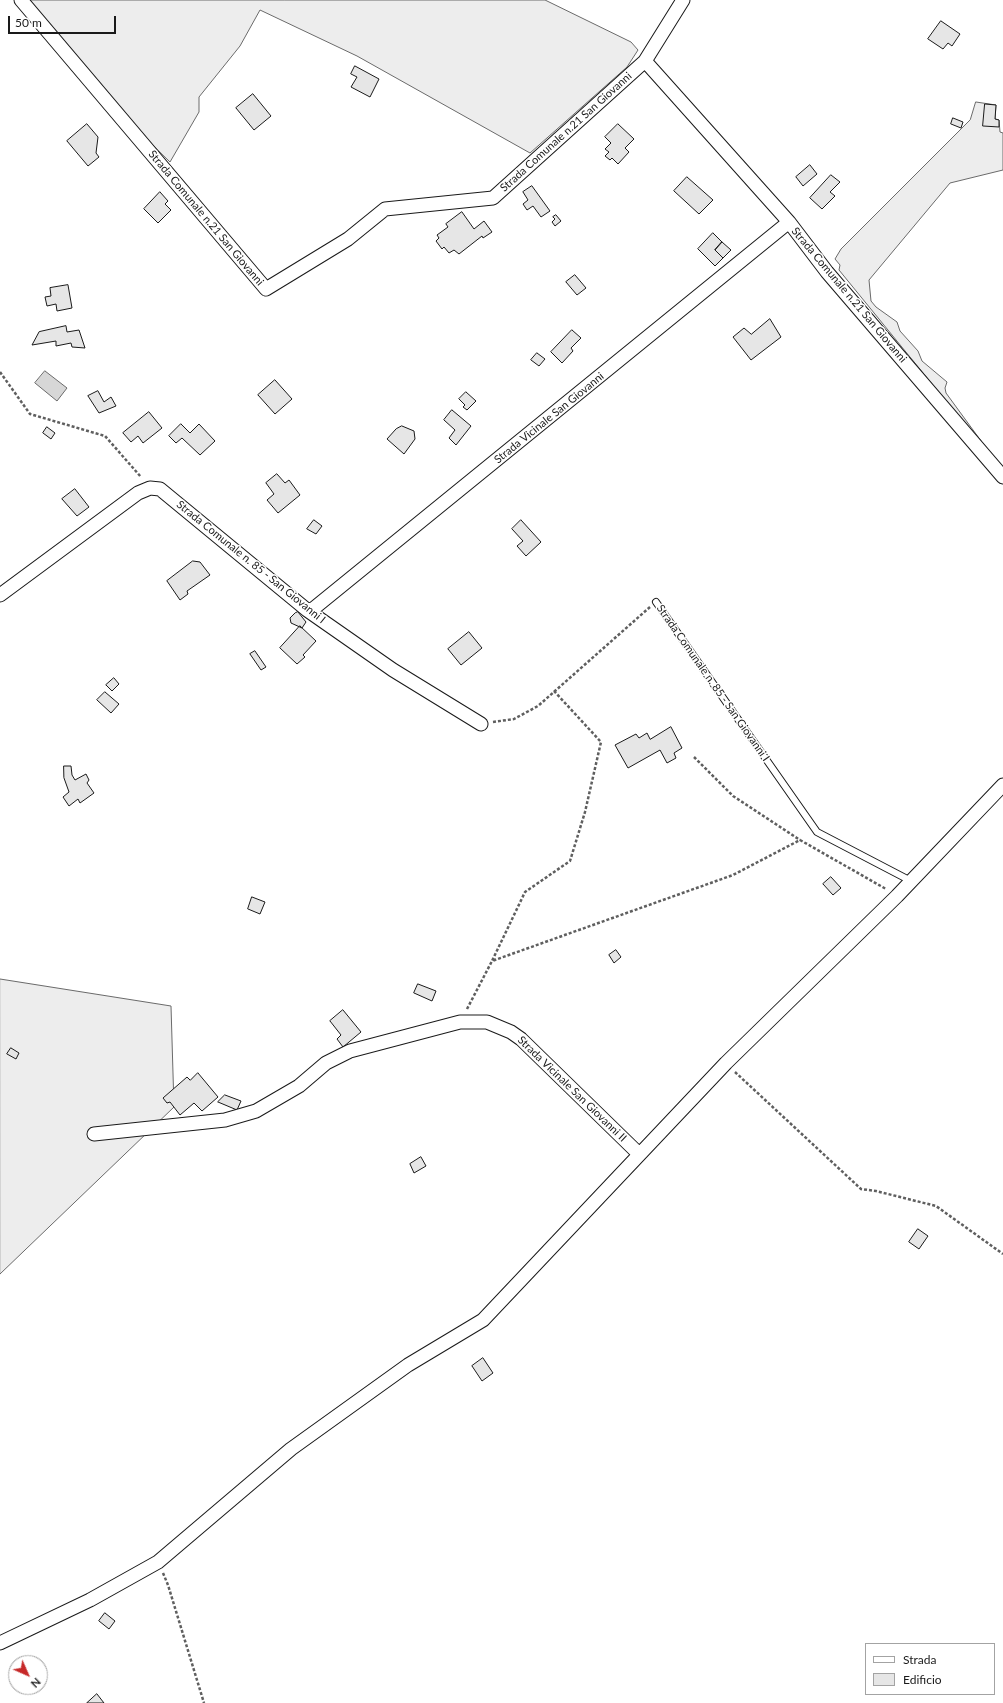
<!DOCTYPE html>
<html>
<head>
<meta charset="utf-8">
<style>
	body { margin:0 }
	#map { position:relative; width:1003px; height:1703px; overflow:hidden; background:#fff; font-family:Lato,sans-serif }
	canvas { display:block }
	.legend { position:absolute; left:865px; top:1643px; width:130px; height:52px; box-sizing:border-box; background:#fff; border:1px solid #a3a3a3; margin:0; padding:5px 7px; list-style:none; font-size:12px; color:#1a1a1a }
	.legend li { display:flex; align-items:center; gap:8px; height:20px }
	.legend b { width:20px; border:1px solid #a3a3a3 }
	.north { position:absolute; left:8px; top:1655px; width:40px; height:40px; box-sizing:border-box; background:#fff; border:1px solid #a3a3a3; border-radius:50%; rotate:135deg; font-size:11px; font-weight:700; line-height:16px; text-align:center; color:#1a1a1a }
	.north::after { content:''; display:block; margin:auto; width:14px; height:18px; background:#c62828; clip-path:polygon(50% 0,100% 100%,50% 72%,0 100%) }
	.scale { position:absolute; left:8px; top:16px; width:108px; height:18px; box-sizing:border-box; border:2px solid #1a1a1a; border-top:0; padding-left:5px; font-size:12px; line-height:14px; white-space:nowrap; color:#1a1a1a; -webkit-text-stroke:3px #fff; paint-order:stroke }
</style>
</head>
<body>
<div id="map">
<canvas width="1003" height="1703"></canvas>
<ul class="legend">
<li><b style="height:5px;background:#fff"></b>Strada</li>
<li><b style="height:11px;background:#e6e6e6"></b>Edificio</li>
</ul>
<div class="north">N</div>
<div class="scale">50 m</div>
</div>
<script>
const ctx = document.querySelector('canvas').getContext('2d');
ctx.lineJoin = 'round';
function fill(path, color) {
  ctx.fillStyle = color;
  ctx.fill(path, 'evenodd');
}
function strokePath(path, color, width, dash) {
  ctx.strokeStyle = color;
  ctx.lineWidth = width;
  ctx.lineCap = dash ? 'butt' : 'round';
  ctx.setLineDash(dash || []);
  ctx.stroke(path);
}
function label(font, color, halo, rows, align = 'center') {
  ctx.font = font + ' Lato,sans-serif';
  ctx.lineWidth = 3;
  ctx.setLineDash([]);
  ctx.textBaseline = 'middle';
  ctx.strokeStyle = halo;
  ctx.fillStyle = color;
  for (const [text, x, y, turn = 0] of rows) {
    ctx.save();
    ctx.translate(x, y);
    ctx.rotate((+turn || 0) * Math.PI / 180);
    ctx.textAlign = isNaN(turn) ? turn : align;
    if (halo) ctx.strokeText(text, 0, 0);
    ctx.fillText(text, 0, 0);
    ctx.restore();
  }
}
const built = new Path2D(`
	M 25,0 L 545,0 L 631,42 L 638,50 L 627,67 L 530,153 L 357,56 L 260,10 L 240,46 L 199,97 L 199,112 L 170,162 L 91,85 Z
	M 976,102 L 996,105 L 995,119 L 999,120 L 1000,132 L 1003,133 L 1003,170 L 950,183 L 869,280 L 871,301 L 876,307 L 897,322 L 900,331 L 918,351 L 922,361 L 947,382 L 945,388 L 946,393 L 1003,471 L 839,270 L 840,265 L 835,259 L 841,249 L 970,120 Z
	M 0,979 L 171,1006 L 174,1107 L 0,1274 Z`);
fill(built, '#ededed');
strokePath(built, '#6a6a6a', 1);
const water = new Path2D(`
	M 45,371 L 67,388 L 57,401 L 35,383 Z`);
fill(water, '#d7d7d7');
strokePath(water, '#6a6a6a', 1);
const building = new Path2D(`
	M 941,21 L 960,34 L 952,46 L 948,43 L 943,49 L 928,39 Z
	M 355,66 L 379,79 L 370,97 L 351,87 L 357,77 L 351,74 Z
	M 253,94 L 271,116 L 254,130 L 236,108 Z
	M 985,104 L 996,105 L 995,119 L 999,120 L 999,127 L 983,126 Z
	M 953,118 L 963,122 L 961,128 L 951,124 Z
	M 87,124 L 98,137 L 96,153 L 99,157 L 88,166 L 67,141 Z
	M 618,124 L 634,139 L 625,148 L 629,152 L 618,164 L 612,158 L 610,160 L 605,156 L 609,152 L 605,149 L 611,143 L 605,137 Z
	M 810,165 L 817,174 L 803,186 L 796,177 Z
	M 831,175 L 840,182 L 830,192 L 835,196 L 822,209 L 810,198 Z
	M 687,177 L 713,200 L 699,214 L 674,191 Z
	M 532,186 L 550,211 L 541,217 L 533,206 L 527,210 L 523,204 L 528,200 L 523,192 Z
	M 160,192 L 168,201 L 165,204 L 171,210 L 158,223 L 144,209 Z
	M 462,212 L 474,229 L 484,221 L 492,232 L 483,238 L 482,236 L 459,254 L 454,250 L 449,253 L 444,247 L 442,249 L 436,241 L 439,238 L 437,235 L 448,227 L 446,224 Z
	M 556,215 L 561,221 L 555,226 L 552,222 L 555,219 L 553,217 Z
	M 713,233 L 722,242 L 715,250 L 723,258 L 715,266 L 698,249 Z
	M 722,242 L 731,250 L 723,258 L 715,250 Z
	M 575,275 L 586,288 L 577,295 L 566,282 Z
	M 68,285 L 72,308 L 57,311 L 56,304 L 47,306 L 45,297 L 51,296 L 50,288 Z
	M 770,319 L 781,337 L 751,360 L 733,337 L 744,328 L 751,334 Z
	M 66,326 L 67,332 L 79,330 L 85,348 L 72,347 L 71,343 L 56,346 L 56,341 L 32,345 L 39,332 Z
	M 572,330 L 581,338 L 571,348 L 573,351 L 562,363 L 551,352 Z
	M 537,353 L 545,359 L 539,366 L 531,360 Z
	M 275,380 L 292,399 L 275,414 L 258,395 Z
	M 98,391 L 104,402 L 111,397 L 116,406 L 99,413 L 88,396 Z
	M 466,392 L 476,401 L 467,410 L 463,407 L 465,405 L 459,399 Z
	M 452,410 L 471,426 L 456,445 L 449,438 L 455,430 L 444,420 Z
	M 149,412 L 162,428 L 143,443 L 138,436 L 131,442 L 123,433 Z
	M 181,424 L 190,433 L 199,424 L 215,441 L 200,455 L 182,438 L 176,443 L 169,436 Z
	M 402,426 L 414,431 L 415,439 L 404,454 L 387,439 L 396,429 Z
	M 47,427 L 55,433 L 51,439 L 43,433 Z
	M 277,474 L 285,483 L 289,480 L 300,495 L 278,513 L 267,500 L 274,494 L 266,483 Z
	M 75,489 L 89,507 L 77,516 L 62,499 Z
	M 314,520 L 322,526 L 316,534 L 307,529 Z
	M 521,520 L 541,542 L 526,556 L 517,546 L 523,541 L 512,529 Z
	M 193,561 L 200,562 L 210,575 L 187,591 L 188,594 L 180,600 L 167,581 Z
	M 298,612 L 306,622 L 302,628 L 291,623 L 290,618 L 295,613 Z
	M 300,626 L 316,641 L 303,655 L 305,657 L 297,664 L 280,648 Z
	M 469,632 L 482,648 L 461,665 L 448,649 Z
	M 255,651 L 266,667 L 261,670 L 250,654 Z
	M 114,678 L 119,684 L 112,691 L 106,685 Z
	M 105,692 L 119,704 L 111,713 L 97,700 Z
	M 671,727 L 682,748 L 674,753 L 676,758 L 667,763 L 660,750 L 628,768 L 615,745 L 636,734 L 639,738 L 647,733 L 650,739 Z
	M 64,766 L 71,766 L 72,775 L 75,780 L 86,774 L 89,780 L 87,783 L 94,793 L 80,803 L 78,799 L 69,806 L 63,797 L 69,792 L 64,778 Z
	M 831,877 L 841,888 L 833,895 L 823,884 Z
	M 252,897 L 265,902 L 260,914 L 248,909 Z
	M 616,950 L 621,957 L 614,963 L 609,955 Z
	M 418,984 L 436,991 L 432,1001 L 414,993 Z
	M 343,1010 L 361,1032 L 343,1047 L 337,1039 L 341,1035 L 330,1021 Z
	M 11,1048 L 19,1053 L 16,1059 L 7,1054 Z
	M 198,1073 L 218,1097 L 202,1111 L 194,1103 L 180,1115 L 170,1102 L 167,1103 L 163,1098 L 187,1077 L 190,1080 Z
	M 225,1095 L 241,1101 L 237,1110 L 218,1102 Z
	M 421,1157 L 426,1166 L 414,1173 L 410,1164 Z
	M 918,1229 L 928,1236 L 919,1249 L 909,1242 Z
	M 483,1358 L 493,1373 L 482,1381 L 472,1366 Z
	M 105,1613 L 115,1621 L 109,1629 L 99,1621 Z
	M 97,1694 L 104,1703 L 87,1703 Z`);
fill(building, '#e6e6e6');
strokePath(building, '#1a1a1a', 1);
const lane = new Path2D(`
	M 656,602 L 817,832 L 911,881`);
const street = new Path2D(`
	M 21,0 L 266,289 L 348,239 L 385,209 L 493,198 L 645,61 L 683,0
	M 645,61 L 789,222 L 827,272 L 1003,477
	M 0,595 L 138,493 L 150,488 L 160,489 L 307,610 L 393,670 L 481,724
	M 307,610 L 313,609 L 789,222
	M 94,1134 L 225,1120 L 256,1111 L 299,1086 L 326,1063 L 350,1051 L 460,1022 L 487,1022 L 511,1032 L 521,1039 L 639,1154
	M 0,1643 L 90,1600 L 158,1562 L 291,1449 L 408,1365 L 483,1320 L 726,1063 L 897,896 L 1003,785`);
strokePath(lane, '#1a1a1a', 8);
strokePath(street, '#1a1a1a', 15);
strokePath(new Path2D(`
	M 0,372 L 30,414 L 105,436 L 141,477
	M 554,691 L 601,742 L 585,812 L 570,861 L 525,892 L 492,961 L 733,875 L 800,840 L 886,889
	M 493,722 L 514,719 L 538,706 L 650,607
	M 694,757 L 733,796 L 800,840
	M 467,1009 L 492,961
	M 735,1072 L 861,1189 L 876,1191 L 936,1206 L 1003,1254
	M 163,1573 L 168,1585 L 204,1703`), '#5f5f5f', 2.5, [3, 2]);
strokePath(lane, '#fff', 6);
strokePath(street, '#fff', 13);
label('11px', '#1a1a1a', '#fff', [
	["Strada Comunale n.21 San Giovanni",566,132,-42],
	["Strada Comunale n.21 San Giovanni",206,218,50],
	["Strada Comunale n.21 San Giovanni",849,295,50],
	["Strada Vicinale San Giovanni",549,418,-39],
	["Strada Comunale n. 85 - San Giovanni I",251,562,39],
	["Strada Comunale n. 85 - San Giovanni I",713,683,55],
	["Strada Vicinale San Giovanni II",572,1089,44]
]);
</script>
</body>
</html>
